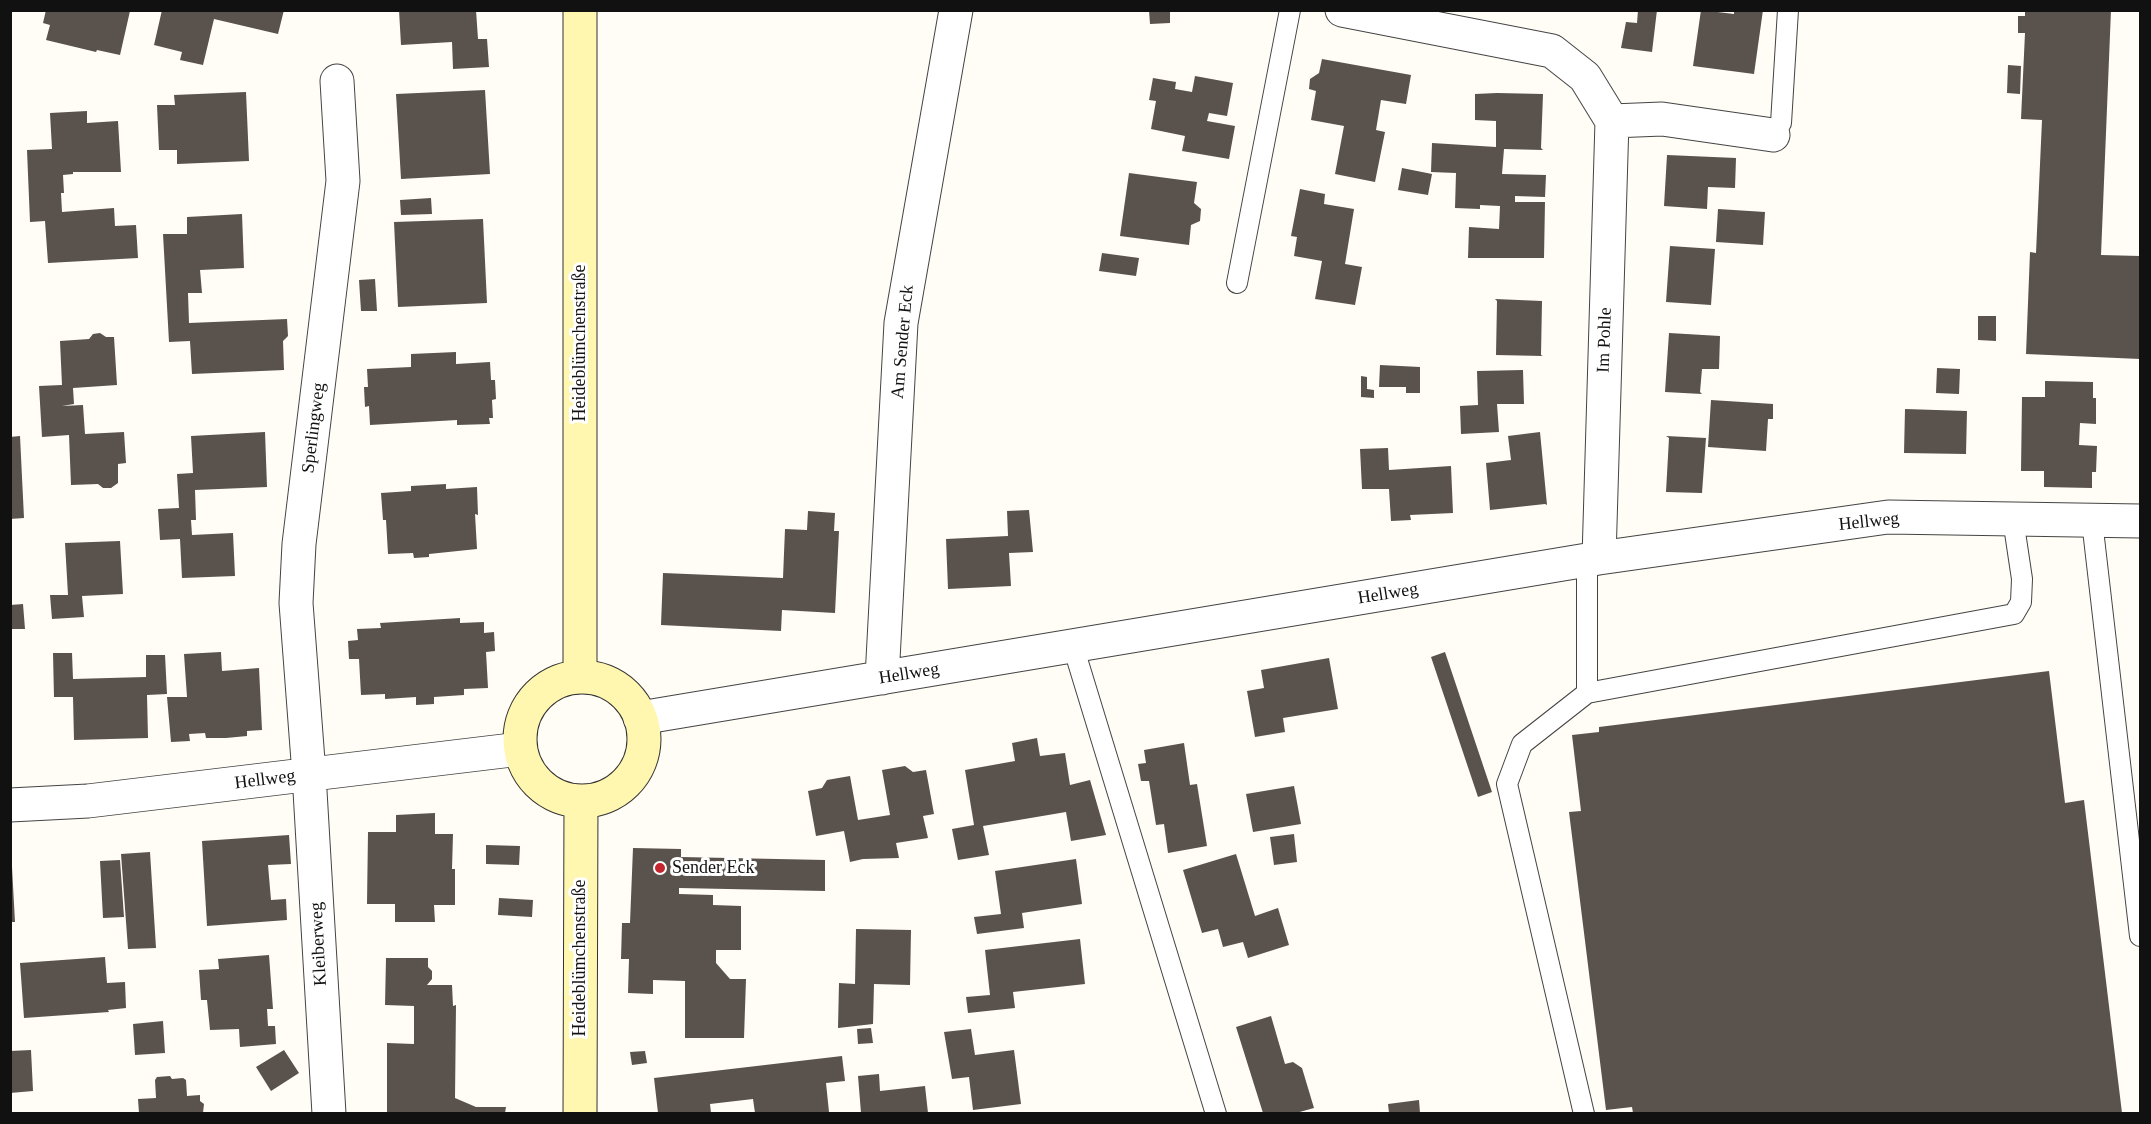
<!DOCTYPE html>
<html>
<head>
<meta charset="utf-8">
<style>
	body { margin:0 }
	#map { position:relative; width:2151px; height:1124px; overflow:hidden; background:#fffdf5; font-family:Georgia,serif }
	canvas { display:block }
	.frame { position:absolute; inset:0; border:12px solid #111; pointer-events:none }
</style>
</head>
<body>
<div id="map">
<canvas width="2151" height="1124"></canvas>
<div class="frame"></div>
</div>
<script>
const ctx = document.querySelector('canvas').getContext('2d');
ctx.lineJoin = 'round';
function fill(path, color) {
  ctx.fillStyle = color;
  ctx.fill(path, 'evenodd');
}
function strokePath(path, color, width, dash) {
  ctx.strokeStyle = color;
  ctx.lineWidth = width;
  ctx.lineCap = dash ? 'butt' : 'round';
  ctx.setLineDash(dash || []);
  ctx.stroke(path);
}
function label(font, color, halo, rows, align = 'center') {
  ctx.font = font + ' Georgia,serif';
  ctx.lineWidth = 6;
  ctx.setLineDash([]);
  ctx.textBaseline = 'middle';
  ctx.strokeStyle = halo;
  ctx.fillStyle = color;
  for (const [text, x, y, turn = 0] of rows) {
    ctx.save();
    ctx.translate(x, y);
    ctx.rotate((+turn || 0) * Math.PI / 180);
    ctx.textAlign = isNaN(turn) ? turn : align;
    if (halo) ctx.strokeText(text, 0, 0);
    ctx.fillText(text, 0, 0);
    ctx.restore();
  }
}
fill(new Path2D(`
	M 46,10 L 130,11 L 120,55 L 97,50 L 96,52 L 46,40 L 50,25 L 43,23 Z
	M 162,10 L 284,10 L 278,34 L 214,19 L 203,65 L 180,60 L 182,52 L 154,45 Z
	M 399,10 L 476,10 L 478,39 L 487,39 L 489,67 L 453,69 L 452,42 L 401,45 Z
	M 1149,10 L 1170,10 L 1170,23 L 1150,24 Z
	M 1638,10 L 1657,10 L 1652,52 L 1621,48 L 1626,22 L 1637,23 Z
	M 1701,10 L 1734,14 L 1734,10 L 1763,10 L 1754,74 L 1693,66 Z
	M 2025,10 L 2111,10 L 2101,255 L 2140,256 L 2140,359 L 2026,354 L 2030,252 L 2036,253 L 2042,120 L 2021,119 L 2025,33 L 2018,33 L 2018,16 L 2025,16 Z
	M 1322,59 L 1411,75 L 1406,104 L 1381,100 L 1376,130 L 1385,132 L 1375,182 L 1335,174 L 1344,126 L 1311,120 L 1316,91 L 1309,89 L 1310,79 L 1319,73 Z
	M 2008,65 L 2021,66 L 2020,94 L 2007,93 Z
	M 1195,76 L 1233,83 L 1227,116 L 1209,113 L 1207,121 L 1235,126 L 1229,159 L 1182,151 L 1185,136 L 1151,129 L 1156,101 L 1149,100 L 1153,78 L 1176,82 L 1175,89 L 1192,92 Z
	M 485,90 L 490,174 L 401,179 L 396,94 Z
	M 246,92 L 249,161 L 177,164 L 177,150 L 159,150 L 157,105 L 175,105 L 174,95 Z
	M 1497,93 L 1543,94 L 1541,148 L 1543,150 L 1504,149 L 1502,174 L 1546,175 L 1545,197 L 1515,196 L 1515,202 L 1545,202 L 1544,258 L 1468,258 L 1469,227 L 1499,229 L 1500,206 L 1480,205 L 1480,209 L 1455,208 L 1456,173 L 1431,172 L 1432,143 L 1496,147 L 1496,121 L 1475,120 L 1475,94 Z
	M 87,111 L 87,123 L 118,121 L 121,172 L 73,172 L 73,174 L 63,175 L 64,193 L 61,193 L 62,212 L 114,208 L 115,226 L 136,225 L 138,258 L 48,263 L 45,221 L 30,222 L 27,150 L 52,149 L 50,113 Z
	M 1667,155 L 1736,158 L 1735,188 L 1708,187 L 1707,209 L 1664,206 Z
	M 1402,168 L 1432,174 L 1428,195 L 1398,190 Z
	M 1129,173 L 1197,182 L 1194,203 L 1201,209 L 1200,221 L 1191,225 L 1189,245 L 1120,236 Z
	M 1300,189 L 1325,194 L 1324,204 L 1354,209 L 1345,264 L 1362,267 L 1355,305 L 1315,299 L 1322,261 L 1294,256 L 1297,237 L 1291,236 Z
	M 431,198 L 432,214 L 401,215 L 400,200 Z
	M 1718,209 L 1765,212 L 1763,245 L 1716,242 Z
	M 242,214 L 244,268 L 200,270 L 202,293 L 188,293 L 189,323 L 287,319 L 288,336 L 283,341 L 284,370 L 192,374 L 190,341 L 169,342 L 163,234 L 187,234 L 187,217 Z
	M 483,219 L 487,303 L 398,307 L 394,222 Z
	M 1670,246 L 1715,249 L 1711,305 L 1666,302 Z
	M 1102,253 L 1139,258 L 1136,276 L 1099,271 Z
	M 375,279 L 377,311 L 361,311 L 359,280 Z
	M 1495,299 L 1542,301 L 1541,355 L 1543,356 L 1496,355 L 1497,301 Z
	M 1978,316 L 1996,316 L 1996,341 L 1978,340 Z
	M 100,333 L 106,337 L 114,337 L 117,385 L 73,388 L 74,404 L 62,406 L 83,405 L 85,434 L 124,432 L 126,463 L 118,464 L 118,483 L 111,488 L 103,488 L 98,484 L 71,485 L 69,435 L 42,437 L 39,386 L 62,385 L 60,341 L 89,339 L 93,334 Z
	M 1669,333 L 1720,336 L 1719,369 L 1702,369 L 1700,392 L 1702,394 L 1665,392 Z
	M 456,352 L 456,364 L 490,362 L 491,380 L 495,380 L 496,399 L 492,400 L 493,418 L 489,418 L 490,424 L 457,425 L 457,420 L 370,425 L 369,406 L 365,407 L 364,387 L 368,387 L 367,369 L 411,367 L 411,354 Z
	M 1380,365 L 1420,367 L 1420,393 L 1406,393 L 1406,387 L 1379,387 Z
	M 1937,368 L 1960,369 L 1959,394 L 1936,393 Z
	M 1523,370 L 1524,404 L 1497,404 L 1499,432 L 1461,434 L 1460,406 L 1478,405 L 1477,371 Z
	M 1361,376 L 1367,377 L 1367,389 L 1374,390 L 1374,398 L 1361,397 Z
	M 2045,381 L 2093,382 L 2093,398 L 2096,398 L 2096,424 L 2080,423 L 2079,445 L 2097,446 L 2096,472 L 2092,472 L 2092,488 L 2044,487 L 2044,471 L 2021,471 L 2022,397 L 2045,397 Z
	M 1711,400 L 1773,404 L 1773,419 L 1768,419 L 1766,451 L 1708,447 Z
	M 1905,409 L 1967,411 L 1966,454 L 1904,453 Z
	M 265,432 L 267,487 L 195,490 L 196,520 L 191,520 L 192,535 L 233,533 L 235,576 L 182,578 L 180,539 L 160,540 L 158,509 L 179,508 L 177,474 L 193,473 L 191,436 Z
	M 1540,432 L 1547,505 L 1545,504 L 1490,510 L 1486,463 L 1511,460 L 1508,436 Z
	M 20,436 L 24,518 L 10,519 L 10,437 Z
	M 1666,436 L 1706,438 L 1702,493 L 1666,492 L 1669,438 Z
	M 1388,448 L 1389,470 L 1451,466 L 1453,513 L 1410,515 L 1411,520 L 1391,521 L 1389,489 L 1362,489 L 1360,449 Z
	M 446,484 L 446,489 L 477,487 L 478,515 L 475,514 L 477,549 L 429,554 L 429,557 L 414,558 L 413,553 L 388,554 L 386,520 L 383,520 L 381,493 L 411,491 L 411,486 Z
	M 1029,510 L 1033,552 L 1009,553 L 1011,586 L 948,589 L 946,539 L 1008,536 L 1007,511 Z
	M 808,511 L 835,513 L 834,531 L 839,531 L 835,613 L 782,610 L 781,631 L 661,625 L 663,573 L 783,578 L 785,529 L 807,530 Z
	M 120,541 L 123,594 L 82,596 L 84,617 L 52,619 L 50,595 L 68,595 L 65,543 Z
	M 23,604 L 25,629 L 10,629 L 10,605 Z
	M 460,618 L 460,623 L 484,622 L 484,633 L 494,632 L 495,651 L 486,652 L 488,688 L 464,689 L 464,695 L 434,697 L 434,704 L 416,705 L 416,697 L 385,699 L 385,694 L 361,695 L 359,659 L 349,659 L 348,641 L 358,640 L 357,629 L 381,628 L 380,623 Z
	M 221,652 L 222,671 L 259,668 L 262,730 L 247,731 L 247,736 L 226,738 L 206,738 L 205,733 L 189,734 L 190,741 L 171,742 L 167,697 L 187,697 L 184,654 Z
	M 1445,652 L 1492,792 L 1478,797 L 1431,657 Z
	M 53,653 L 72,653 L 73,679 L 146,677 L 146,655 L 165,655 L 167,694 L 147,695 L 148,738 L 74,740 L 73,697 L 54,697 Z
	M 1329,658 L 1338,709 L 1283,718 L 1285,732 L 1255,737 L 1247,691 L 1264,688 L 1261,670 Z
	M 2049,671 L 2065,803 L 2084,800 L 2122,1113 L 1633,1113 L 1632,1107 L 1606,1110 L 1569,812 L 1581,811 L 1572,735 L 1599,732 L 1599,727 Z
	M 1037,738 L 1040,756 L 1065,753 L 1070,785 L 1090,780 L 1106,835 L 1071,841 L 1066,812 L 983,826 L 989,855 L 958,860 L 952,829 L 974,825 L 965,770 L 1015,761 L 1012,743 Z
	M 1184,743 L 1190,785 L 1197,784 L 1207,846 L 1168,853 L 1164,824 L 1156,825 L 1149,781 L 1141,781 L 1138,764 L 1146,763 L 1144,750 Z
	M 905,766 L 913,772 L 926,770 L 934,814 L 923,816 L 928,838 L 896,843 L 899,858 L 863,859 L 850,862 L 844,831 L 816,836 L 808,791 L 822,788 L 827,780 L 850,776 L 858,820 L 890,815 L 882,770 Z
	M 1294,786 L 1301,824 L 1253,832 L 1246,794 Z
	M 435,813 L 435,834 L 453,834 L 452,869 L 455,869 L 455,905 L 434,905 L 435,922 L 395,922 L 395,904 L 367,904 L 368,832 L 396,832 L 396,815 Z
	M 1294,834 L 1297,862 L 1274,865 L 1270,837 Z
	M 289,835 L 291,864 L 268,865 L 271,900 L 286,899 L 287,920 L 207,926 L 202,841 Z
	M 486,845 L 520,846 L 519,865 L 486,864 Z
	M 633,848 L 681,849 L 681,857 L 825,860 L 825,891 L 679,888 L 679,894 L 713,895 L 713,905 L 741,906 L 741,950 L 716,950 L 716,963 L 730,979 L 746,979 L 744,1038 L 685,1038 L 685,981 L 653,980 L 653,994 L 628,993 L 629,959 L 621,959 L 622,923 L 630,923 Z
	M 150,852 L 156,948 L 128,949 L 121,854 Z
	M 1236,854 L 1255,916 L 1278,908 L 1289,945 L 1248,958 L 1243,942 L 1223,947 L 1218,929 L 1202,933 L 1183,870 Z
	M 1076,859 L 1082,904 L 1022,913 L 1024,928 L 977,934 L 974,917 L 1001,914 L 995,871 Z
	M 120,860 L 124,917 L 103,918 L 100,861 Z
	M 10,867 L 12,867 L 15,922 L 10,922 Z
	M 499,898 L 533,900 L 532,917 L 498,915 Z
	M 856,929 L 911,930 L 910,985 L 874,984 L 873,1024 L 838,1028 L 839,983 L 855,984 Z
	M 1080,939 L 1085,984 L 1013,992 L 1015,1008 L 968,1013 L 966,997 L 990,995 L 985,950 Z
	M 269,955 L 273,1009 L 267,1009 L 268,1026 L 275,1026 L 276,1044 L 240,1047 L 239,1029 L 210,1030 L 207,1000 L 201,1000 L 199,970 L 219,969 L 218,959 Z
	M 105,957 L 107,983 L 125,982 L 126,1008 L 108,1010 L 109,1012 L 24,1018 L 20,963 Z
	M 386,958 L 428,958 L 428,967 L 432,971 L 432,979 L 427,985 L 452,985 L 453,1006 L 456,1005 L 455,1098 L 476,1107 L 506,1107 L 505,1113 L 387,1113 L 387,1043 L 414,1044 L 414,1006 L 385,1005 Z
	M 1271,1016 L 1285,1064 L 1293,1062 L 1302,1068 L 1314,1108 L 1296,1113 L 1263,1113 L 1236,1027 Z
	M 163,1021 L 165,1053 L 135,1055 L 133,1024 Z
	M 871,1028 L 873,1043 L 858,1044 L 857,1029 Z
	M 971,1029 L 975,1055 L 1014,1050 L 1021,1104 L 973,1110 L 969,1077 L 952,1079 L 944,1032 Z
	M 31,1050 L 33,1091 L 10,1093 L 10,1051 Z
	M 284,1050 L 299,1073 L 271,1091 L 256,1067 Z
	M 645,1051 L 647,1063 L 632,1065 L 630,1052 Z
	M 842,1056 L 845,1081 L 826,1083 L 829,1112 L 755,1113 L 753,1099 L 710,1104 L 711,1113 L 658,1113 L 654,1078 Z
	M 879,1074 L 880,1091 L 925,1086 L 928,1113 L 861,1113 L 858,1076 Z
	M 170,1076 L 172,1079 L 183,1078 L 186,1080 L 187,1096 L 200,1095 L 200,1101 L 204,1104 L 203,1113 L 139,1113 L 138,1099 L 156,1098 L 155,1080 L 157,1077 Z
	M 1419,1100 L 1420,1113 L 1389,1113 L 1388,1104 Z`), '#5a524d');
const lane = new Path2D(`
	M 1773,135 L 1781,123 L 1788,10
	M 1237,283 L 1290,10
	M 2092,521 L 2140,936
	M 1073,646 L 1216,1114
	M 1587,693 L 2014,614 L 2021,602 L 2022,579 L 2013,519
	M 1584,1114 L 1507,784 L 1522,744 L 1587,693 L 1587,561`);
const street = new Path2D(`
	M 1342,10 L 1552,51 L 1585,77 L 1612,121 L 1599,558
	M 1612,121 L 1662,119 L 1773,135
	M 882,678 L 901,323 L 956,10
	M 640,718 L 1599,558 L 1888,517 L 2140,521
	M 10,805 L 88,801 L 520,749
	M 329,1114 L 309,774 L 296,603 L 299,544 L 343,181 L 337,81`);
const secondary = new Path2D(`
	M 580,10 L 580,676
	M520 739a62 62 0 1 1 124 0a62 62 0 1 1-124 0Z
	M 580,1114 L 581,802`);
strokePath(lane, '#444', 22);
strokePath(street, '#444', 35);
strokePath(secondary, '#333', 35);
strokePath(lane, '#fff', 20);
strokePath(street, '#fff', 33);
strokePath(secondary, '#fff6b0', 33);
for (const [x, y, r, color] of [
	[660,868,6,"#c4262e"]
]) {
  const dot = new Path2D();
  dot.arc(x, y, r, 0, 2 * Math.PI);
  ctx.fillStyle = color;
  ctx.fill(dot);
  strokePath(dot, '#fff', 2);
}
label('18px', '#111', '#fff', [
	["Im Pohle",1605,340,-88],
	["Am Sender Eck",903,342,-85],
	["Heideblümchenstraße",580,343,-90],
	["Sperlingweg",314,428,-83],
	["Hellweg",1869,522,-6],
	["Hellweg",1388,594,-9],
	["Hellweg",909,674,-9],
	["Hellweg",265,780,-7],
	["Kleiberweg",319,944,-93],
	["Heideblümchenstraße",580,958,-90]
]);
label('18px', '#111', '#fff', [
	["Sender Eck",672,868]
], 'left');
</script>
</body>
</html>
